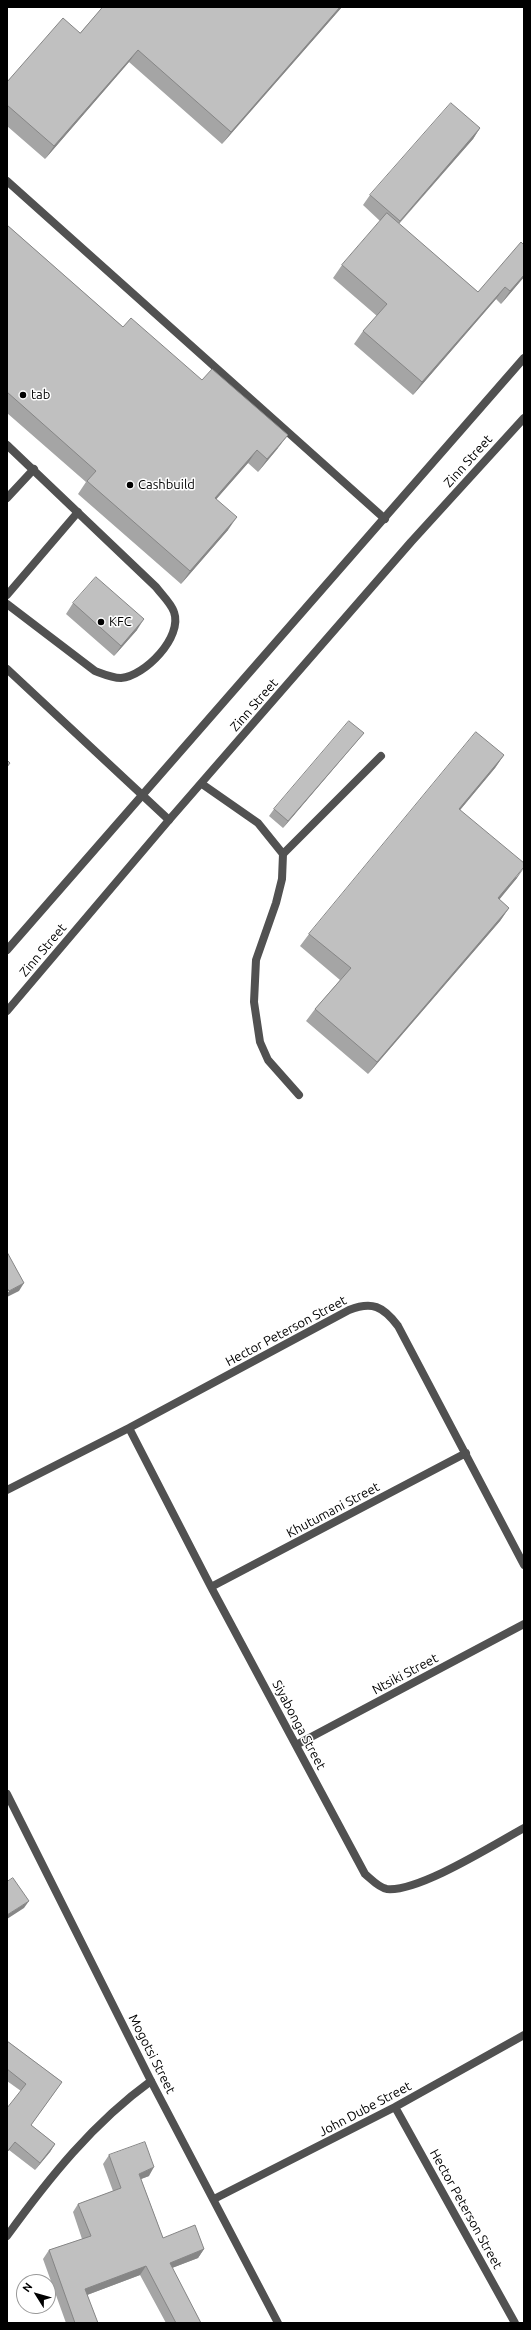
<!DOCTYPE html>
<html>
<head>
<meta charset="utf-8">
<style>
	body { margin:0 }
	#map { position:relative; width:531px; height:2330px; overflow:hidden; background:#fff; font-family:Ubuntu,sans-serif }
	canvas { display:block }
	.frame { position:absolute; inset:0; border:8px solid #000; pointer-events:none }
	.north { position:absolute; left:16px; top:2274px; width:40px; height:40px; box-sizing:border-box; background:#fff; border:1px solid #999; border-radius:50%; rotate:307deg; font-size:11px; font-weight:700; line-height:16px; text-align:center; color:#000 }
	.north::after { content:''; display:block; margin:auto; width:14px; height:18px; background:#000; clip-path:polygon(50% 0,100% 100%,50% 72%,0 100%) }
</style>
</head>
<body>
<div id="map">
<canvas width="531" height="2330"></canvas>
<div class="frame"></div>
<div class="north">N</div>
</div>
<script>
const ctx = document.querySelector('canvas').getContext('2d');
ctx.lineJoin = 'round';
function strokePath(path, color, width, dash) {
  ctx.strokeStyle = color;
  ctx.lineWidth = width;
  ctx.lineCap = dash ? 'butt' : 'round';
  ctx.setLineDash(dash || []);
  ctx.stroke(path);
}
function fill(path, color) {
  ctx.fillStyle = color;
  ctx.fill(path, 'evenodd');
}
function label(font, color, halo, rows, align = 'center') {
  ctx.font = font + ' Ubuntu,sans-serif';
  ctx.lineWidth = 3;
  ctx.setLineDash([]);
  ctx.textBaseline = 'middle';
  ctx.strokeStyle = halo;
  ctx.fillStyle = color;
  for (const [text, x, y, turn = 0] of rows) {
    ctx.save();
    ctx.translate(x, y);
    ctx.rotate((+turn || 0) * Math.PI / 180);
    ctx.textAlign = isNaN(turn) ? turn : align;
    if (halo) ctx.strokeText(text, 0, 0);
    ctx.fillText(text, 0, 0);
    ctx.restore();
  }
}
strokePath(new Path2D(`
	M 7,181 L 385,519
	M 7,445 L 156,587 C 162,595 171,603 174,612 C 183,637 145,676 121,678 C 112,678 103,674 95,671 L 7,604
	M 7,498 L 34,469
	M 7,595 L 78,512
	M 7,669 L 169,820
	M 202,784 L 258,823 L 283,854 L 282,879 L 276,903 L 256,960 L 254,1002 L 260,1042 L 268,1060 L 299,1095
	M 283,854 L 381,756`), '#515151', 8);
strokePath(new Path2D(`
	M 129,1428 L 211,1587 L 365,1874 C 371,1879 379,1888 387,1889 C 419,1892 493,1845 524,1828
	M 7,1490 L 129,1428 L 349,1310 C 372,1301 383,1306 398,1326 L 524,1565
	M 211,1587 L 466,1453
	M 296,1745 L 524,1624
	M 395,2107 L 515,2323
	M 214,2199 L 395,2107 L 524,2035
	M 7,2236 C 49,2178 93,2123 151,2081`), '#515151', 8);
strokePath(new Path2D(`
	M 7,950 L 524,358
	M 7,1011 L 169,820 L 411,542 L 524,418
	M 7,1794 L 151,2081 L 278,2323`), '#515151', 8);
fill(new Path2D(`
	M 103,7 L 342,7 L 222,144 L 129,62 L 45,159 L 7,126 L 7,82 L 80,33 Z
	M 480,128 L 473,139 L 399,224 L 478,292 L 524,245 L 524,277 L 501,304 L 496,299 L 413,395 L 354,344 L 363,331 L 377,316 L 333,278 L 342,265 L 380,221 L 363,205 L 370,195 Z
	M 7,225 L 123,327 L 278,448 L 258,472 L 248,463 L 216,499 L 228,530 L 181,584 L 78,494 L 86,482 L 7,413 Z
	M 73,603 L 137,630 L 114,656 L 66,614 Z
	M 364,733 L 358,740 L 283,828 L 269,816 L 274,809 Z
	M 504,755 L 495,768 L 460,810 L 517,878 L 499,899 L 509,908 L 500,921 L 368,1074 L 306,1021 L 315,1009 L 340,980 L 300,946 L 309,934 Z
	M 7,2041 L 62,2082 L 31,2125 L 55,2144 L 50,2152 L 35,2170 L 9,2150 L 21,2091 L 7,2081 Z
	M 109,2155 L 149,2176 L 141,2179 L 163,2238 L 204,2249 L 198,2258 L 172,2268 L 201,2323 L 166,2323 L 140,2275 L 87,2295 L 98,2323 L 66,2323 L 43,2259 L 49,2250 L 82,2239 L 73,2212 L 78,2204 L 113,2191 L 103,2164 Z`), '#a5a5a5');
fill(new Path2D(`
	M 340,7 L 342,7 L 222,144 L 231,132 Z
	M 138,50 L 129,62 L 45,159 L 54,146 Z
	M 480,128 L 473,139 L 392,231 L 400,221 Z
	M 524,275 L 524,277 L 501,304 L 510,291 Z
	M 505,287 L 496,299 L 413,395 L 422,382 Z
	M 288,435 L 278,448 L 258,472 L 267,459 Z
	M 257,450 L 248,463 L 206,511 L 215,498 Z
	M 237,517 L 228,530 L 181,584 L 190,571 Z
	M 144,619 L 137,630 L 114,656 L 121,646 Z
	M 364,733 L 358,740 L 283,828 L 288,821 Z
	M 504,755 L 495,768 L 450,822 L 459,809 Z
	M 524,868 L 517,878 L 490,911 L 498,898 Z
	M 509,908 L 500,921 L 368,1074 L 377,1062 Z
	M 24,1283 L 19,1291 L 7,1297 L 7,1294 L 9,1291 Z
	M 29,1901 L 24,1908 L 7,1919 L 7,1915 Z
	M 55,2144 L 50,2152 L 35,2170 L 40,2163 Z
	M 154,2167 L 149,2176 L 133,2182 L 139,2174 Z
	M 204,2249 L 198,2258 L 164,2271 L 170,2263 Z
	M 146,2266 L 140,2275 L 79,2298 L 85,2289 Z`), '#868686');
const building = new Path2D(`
	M 103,7 L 340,7 L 231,132 L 138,50 L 54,146 L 7,105 L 7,82 L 63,18 L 80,33 Z
	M 451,103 L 480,128 L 400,221 L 370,195 Z
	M 387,213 L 478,292 L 521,242 L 524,245 L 524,275 L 510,291 L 505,287 L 422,382 L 363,331 L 387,304 L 342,265 Z
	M 7,225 L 123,327 L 131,318 L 202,380 L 212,369 L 288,435 L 267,459 L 257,450 L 215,498 L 237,517 L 190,571 L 87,481 L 96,471 L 7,392 Z
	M 96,577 L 144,619 L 121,646 L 73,603 Z
	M 349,721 L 364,733 L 288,821 L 274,809 Z
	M 476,732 L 504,755 L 459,809 L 524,863 L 524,867 L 498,898 L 509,908 L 377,1062 L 315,1009 L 351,968 L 309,934 Z
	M 7,760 L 10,763 L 7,767 Z
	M 7,1252 L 24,1283 L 9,1291 L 7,1288 Z
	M 13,1878 L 29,1901 L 7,1915 L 7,1882 Z
	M 7,2041 L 62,2082 L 31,2125 L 55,2144 L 40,2163 L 15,2142 L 7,2152 L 7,2108 L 26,2084 L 7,2069 Z
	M 145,2142 L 154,2167 L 139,2174 L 163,2238 L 195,2225 L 204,2249 L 170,2263 L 201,2323 L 176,2323 L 146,2266 L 85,2289 L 98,2323 L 75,2323 L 49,2250 L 91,2236 L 78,2204 L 121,2188 L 109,2155 Z`);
fill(building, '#c0c0c0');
strokePath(building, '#868686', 1);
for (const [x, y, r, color] of [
	[23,395,4,"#000"],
	[130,485,4,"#000"],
	[101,622,4,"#000"]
]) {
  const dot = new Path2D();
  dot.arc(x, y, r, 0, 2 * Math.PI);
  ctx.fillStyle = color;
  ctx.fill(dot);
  strokePath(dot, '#fff', 1.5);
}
label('13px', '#000', '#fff', [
	["tab",31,395],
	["Cashbuild",138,485],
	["KFC",109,622]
], 'left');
label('13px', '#000', '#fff', [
	["Zinn Street",468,461,-48],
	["Zinn Street",254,705,-49],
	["Zinn Street",43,950,-50],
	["Hector Peterson Street",286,1331,-28],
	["Khutumani Street",333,1510,-28],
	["Ntsiki Street",405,1674,-28],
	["Siyabonga Street",299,1725,62],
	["Mogotsi Street",152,2054,63],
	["John Dube Street",365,2109,-28],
	["Hector Peterson Street",466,2209,61]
]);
</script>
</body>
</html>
